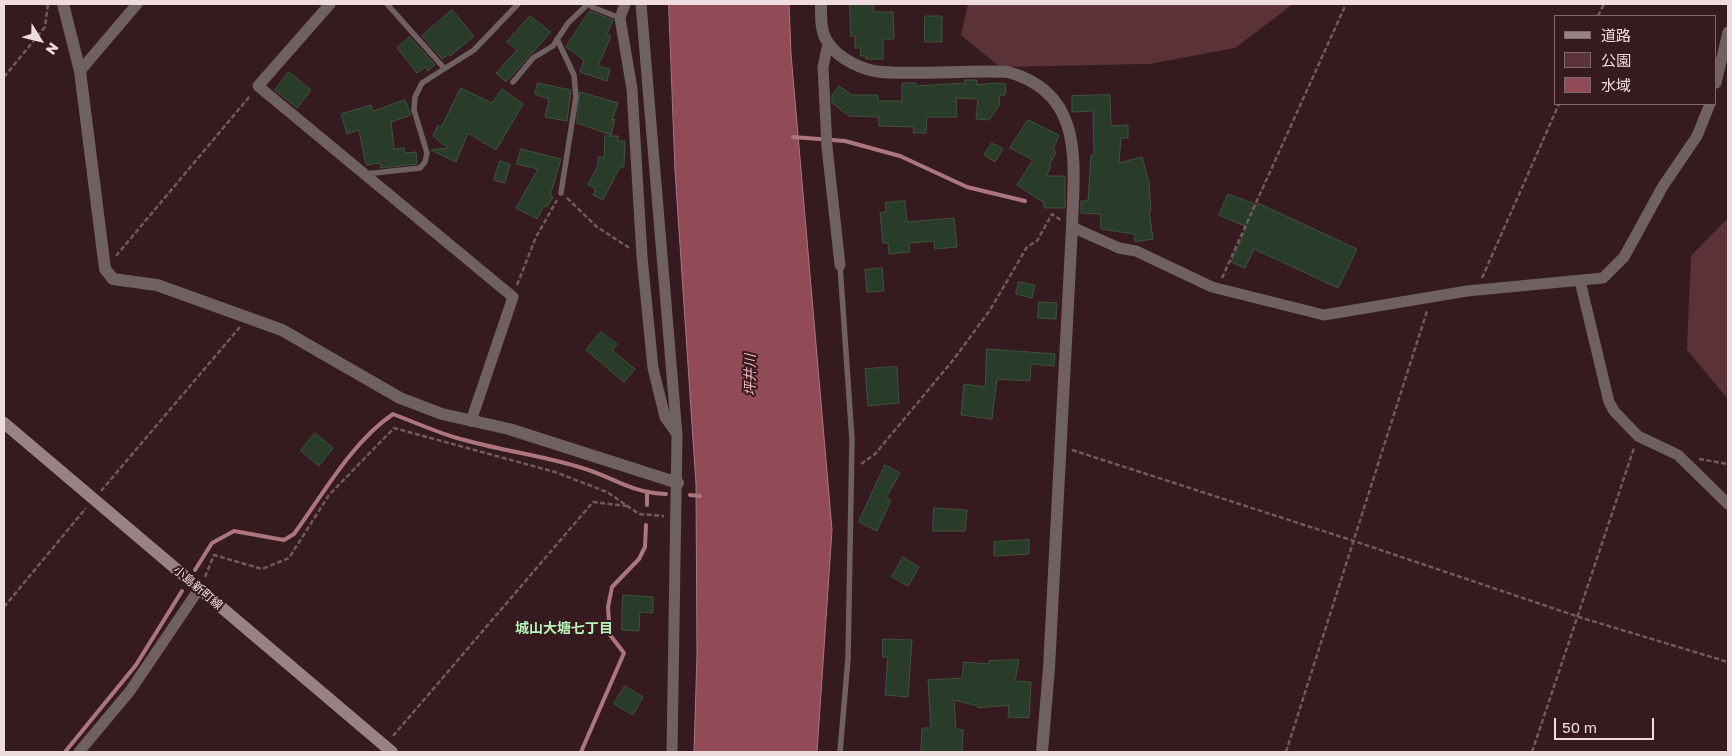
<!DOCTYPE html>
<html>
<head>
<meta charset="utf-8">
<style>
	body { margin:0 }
	#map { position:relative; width:1732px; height:756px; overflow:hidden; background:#351b1f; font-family:"Golos Text","Noto Sans JP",sans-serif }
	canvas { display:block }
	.frame { position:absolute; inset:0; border:5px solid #efdcde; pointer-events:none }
	.legend { position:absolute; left:1554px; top:15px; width:162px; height:90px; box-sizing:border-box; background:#351b1f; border:1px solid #7f686b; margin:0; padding:6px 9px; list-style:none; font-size:15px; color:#efdcde }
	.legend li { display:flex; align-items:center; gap:10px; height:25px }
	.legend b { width:25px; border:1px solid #7f686b }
	.north { position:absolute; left:15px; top:15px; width:50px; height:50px; -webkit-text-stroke:4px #351b1f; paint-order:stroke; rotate:126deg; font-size:14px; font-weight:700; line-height:20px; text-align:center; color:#efdcde }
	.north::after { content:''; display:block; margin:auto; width:18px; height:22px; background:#efdcde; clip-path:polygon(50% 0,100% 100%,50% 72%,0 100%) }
	.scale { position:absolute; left:1554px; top:718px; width:100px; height:22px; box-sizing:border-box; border:2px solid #efdcde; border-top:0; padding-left:6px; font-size:15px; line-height:18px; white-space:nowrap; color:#efdcde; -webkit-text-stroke:4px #351b1f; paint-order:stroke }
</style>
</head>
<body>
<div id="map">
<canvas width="1732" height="756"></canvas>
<div class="frame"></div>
<ul class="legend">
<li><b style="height:6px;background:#998285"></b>道路</li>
<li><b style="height:14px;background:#5b3238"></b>公園</li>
<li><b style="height:14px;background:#904b56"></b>水域</li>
</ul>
<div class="north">N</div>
<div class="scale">50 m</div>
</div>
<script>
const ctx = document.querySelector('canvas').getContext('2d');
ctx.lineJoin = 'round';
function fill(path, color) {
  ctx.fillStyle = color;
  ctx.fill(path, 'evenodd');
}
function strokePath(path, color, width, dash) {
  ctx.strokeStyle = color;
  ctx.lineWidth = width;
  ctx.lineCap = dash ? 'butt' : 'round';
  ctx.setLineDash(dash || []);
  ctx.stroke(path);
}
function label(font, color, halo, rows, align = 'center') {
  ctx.font = font + ' "Golos Text","Noto Sans JP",sans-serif';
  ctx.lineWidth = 4;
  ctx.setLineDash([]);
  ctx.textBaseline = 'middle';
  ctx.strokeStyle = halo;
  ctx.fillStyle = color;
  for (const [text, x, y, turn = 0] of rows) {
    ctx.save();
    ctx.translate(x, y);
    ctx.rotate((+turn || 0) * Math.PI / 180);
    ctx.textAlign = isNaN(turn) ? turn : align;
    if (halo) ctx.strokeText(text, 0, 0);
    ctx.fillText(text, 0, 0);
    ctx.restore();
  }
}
fill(new Path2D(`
	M 968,4 L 1293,4 L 1235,48 L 1149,64 L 1000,67 L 961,35 Z
	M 1728,218 L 1728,399 L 1687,350 L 1691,256 Z`), '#5b3238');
const water = new Path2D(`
	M 669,4 L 789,4 L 791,54 L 832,530 L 817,752 L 694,752 L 697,655 L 696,484 L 675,170 Z`);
fill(water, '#904b56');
strokePath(water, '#ac767f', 1);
strokePath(new Path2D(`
	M 793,137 L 845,141 L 900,156 L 967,187 L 1025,201
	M 690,495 L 700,496
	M 647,505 L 647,493
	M 195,570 L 212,543 L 234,531 L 284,540 L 294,534 C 324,493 351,443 393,414 C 414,422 436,432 457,438 C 498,450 539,455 579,467 C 612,476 630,493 666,494
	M 65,752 L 136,665 L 182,591
	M 581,752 L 624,653 L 610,635 L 608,607 L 612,587 L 639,559 L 645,547 L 646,525`), '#ac767f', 4);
const building = new Path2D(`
	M 850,4 L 873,4 L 874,12 L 893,12 L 894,39 L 883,39 L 883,59 L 866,59 L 866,56 L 860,56 L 861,48 L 855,48 L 855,36 L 851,36 Z
	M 452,10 L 474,36 L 450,56 L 449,54 L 442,59 L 422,36 Z
	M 590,11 L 613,20 L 607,34 L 611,36 L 598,66 L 610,69 L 607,81 L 580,72 L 584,60 L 566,47 Z
	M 530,16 L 551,32 L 506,82 L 496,73 L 517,50 L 507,42 Z
	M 925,16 L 942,16 L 942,42 L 925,42 Z
	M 410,37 L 435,65 L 428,71 L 425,67 L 417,73 L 397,48 Z
	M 289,72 L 311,90 L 297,108 L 275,90 Z
	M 965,80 L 977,80 L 977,85 L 994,83 L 1006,84 L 1005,95 L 1000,95 L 999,106 L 989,120 L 976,119 L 978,99 L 956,98 L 957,117 L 927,117 L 926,133 L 913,133 L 914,127 L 879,126 L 879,117 L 849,116 L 832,103 L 832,95 L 839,86 L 852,95 L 878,95 L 878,101 L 902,101 L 902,83 L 916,83 L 916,86 L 965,83 Z
	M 538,83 L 571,90 L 567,121 L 545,117 L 549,99 L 535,94 Z
	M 461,88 L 492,103 L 502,89 L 523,104 L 496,150 L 468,133 L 456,162 L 431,150 L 448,148 L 433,136 L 438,125 L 441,127 Z
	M 580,92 L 618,103 L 612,120 L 615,119 L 611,135 L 577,123 Z
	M 1110,95 L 1111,126 L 1128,125 L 1128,138 L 1121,138 L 1119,163 L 1142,157 L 1149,182 L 1151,211 L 1149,211 L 1153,239 L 1135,242 L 1134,234 L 1101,229 L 1100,214 L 1081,213 L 1081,201 L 1088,201 L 1091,155 L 1094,155 L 1093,111 L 1072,112 L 1072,96 Z
	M 405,100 L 411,115 L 391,122 L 394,149 L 404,148 L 405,153 L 416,152 L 417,164 L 381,168 L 380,163 L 366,165 L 359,130 L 347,134 L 341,114 L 371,105 L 373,111 Z
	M 1028,120 L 1059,135 L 1053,150 L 1056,152 L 1049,166 L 1051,167 L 1046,176 L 1065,176 L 1065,208 L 1044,208 L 1044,203 L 1017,185 L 1033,160 L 1010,148 Z
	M 605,136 L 618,136 L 618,141 L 625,141 L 624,167 L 620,167 L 603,200 L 593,195 L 596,189 L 588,185 L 598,165 L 598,157 L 604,157 Z
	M 992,143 L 1003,149 L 995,162 L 984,155 Z
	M 521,149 L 561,159 L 550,196 L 553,197 L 547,207 L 544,206 L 537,219 L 516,208 L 538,169 L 517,164 Z
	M 500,161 L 510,164 L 505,183 L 494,180 Z
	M 1228,194 L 1257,205 L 1258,203 L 1357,249 L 1338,288 L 1254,249 L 1245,268 L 1231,262 L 1247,227 L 1219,215 Z
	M 905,201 L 907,222 L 954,218 L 957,247 L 935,249 L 934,241 L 909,243 L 910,252 L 889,254 L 888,243 L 883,243 L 880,213 L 886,212 L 885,203 Z
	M 882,268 L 884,291 L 867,292 L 865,270 Z
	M 1019,282 L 1035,285 L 1032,298 L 1016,294 Z
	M 1039,302 L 1057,303 L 1056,319 L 1038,318 Z
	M 601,332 L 617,344 L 612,350 L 635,369 L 624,382 L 586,350 Z
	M 987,349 L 1055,354 L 1054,366 L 1031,364 L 1030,381 L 997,379 L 992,419 L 961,415 L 964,384 L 985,387 Z
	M 897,367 L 899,403 L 868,406 L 865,369 Z
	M 315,433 L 333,448 L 319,466 L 301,451 Z
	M 885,465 L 900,473 L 886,498 L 891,500 L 877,531 L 859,522 Z
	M 934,508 L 967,510 L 965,531 L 933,531 Z
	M 1029,540 L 1029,554 L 994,556 L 994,542 Z
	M 903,557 L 919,567 L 908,586 L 892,577 Z
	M 623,595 L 653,597 L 653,613 L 640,612 L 639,631 L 622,630 Z
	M 883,639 L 912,640 L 908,697 L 885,695 L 888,657 L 883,657 Z
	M 1019,660 L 1015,681 L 1031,682 L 1029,718 L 1008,717 L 1009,705 L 978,708 L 978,706 L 954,700 L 956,729 L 963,730 L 962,752 L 921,752 L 922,728 L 931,728 L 928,680 L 962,678 L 964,662 L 988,664 L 989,661 Z
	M 625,686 L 643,697 L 633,715 L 614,704 Z`);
fill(building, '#293c29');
strokePath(building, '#3f533f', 1);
strokePath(new Path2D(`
	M 1598,16 L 1604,4
	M 4,77 L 45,27 L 48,4
	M 567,198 L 597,227 L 631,249
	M 116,256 L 250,96
	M 1222,278 L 1346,4
	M 1482,278 L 1559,104
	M 517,285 L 536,237 L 557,200
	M 1072,450 L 1354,541 L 1579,617 L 1728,662
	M 1699,459 L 1728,464
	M 861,464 L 875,454 L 954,359 L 990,310 L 1027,247 L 1037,241 L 1052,214 L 1061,220
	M 101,491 L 240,327
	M 205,577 L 214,555 L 262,569 L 289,558 L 329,495 L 394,428 L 555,472 L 607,492 L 639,514 L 664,516
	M 4,607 L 86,508
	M 393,736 L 593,502 L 627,506
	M 1286,752 L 1427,311
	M 1532,752 L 1634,448`), '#71595d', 2.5, [5, 2.5]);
strokePath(new Path2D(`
	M 387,4 L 444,68
	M 590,4 L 592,7 L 620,18
	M 557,39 L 574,75 L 576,97 L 561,193
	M 513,82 L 533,58 L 553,46 L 568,23 L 588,4
	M 365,174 L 420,168 L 425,162 L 427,153 L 414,110 L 415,97 L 422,83 L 474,50 L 518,4
	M 840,265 L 852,440 L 848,659 L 840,752`), '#6f6062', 5.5);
strokePath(new Path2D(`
	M 330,4 L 258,86 L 513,297 L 471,421
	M 625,4 L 620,18 L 632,89 L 642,257 L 653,368 L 665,417 L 677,434
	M 641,4 L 677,435 L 672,752
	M 828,44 L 823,67 L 827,147 L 840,265
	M 80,71 L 137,4
	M 1716,83 L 1728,32
	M 1072,227 L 1119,248 L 1136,251 L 1212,287 L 1324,315 L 1467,291 L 1603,278 L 1624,257 L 1663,186 L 1697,136 L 1710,104
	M 1580,281 L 1609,402 L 1614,411 L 1638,436 L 1678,455 L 1728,504
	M 79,752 L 130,691 L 199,589`), '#6f6062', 11);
strokePath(new Path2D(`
	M 63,4 L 80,71 L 105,269 L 113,279 L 157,285 L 282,330 L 400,398 L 442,414 L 509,429 L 678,483
	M 821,4 C 821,17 820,33 829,44 C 839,59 864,71 882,72 C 923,75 966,70 1008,72 C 1085,93 1074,163 1072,227 L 1049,668 L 1042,752`), '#6f6062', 12);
strokePath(new Path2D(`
	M 4,423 L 392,752`), '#998285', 12);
label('12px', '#efdcde', '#351b1f', [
	["小島新町線",198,588,40]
]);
label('italic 14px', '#f7b8c0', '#351b1f', [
	["坪井川",751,375,-90]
]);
label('bold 14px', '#b8f3b8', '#351b1f', [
	["城山大塘七丁目",564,629]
]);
</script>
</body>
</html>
